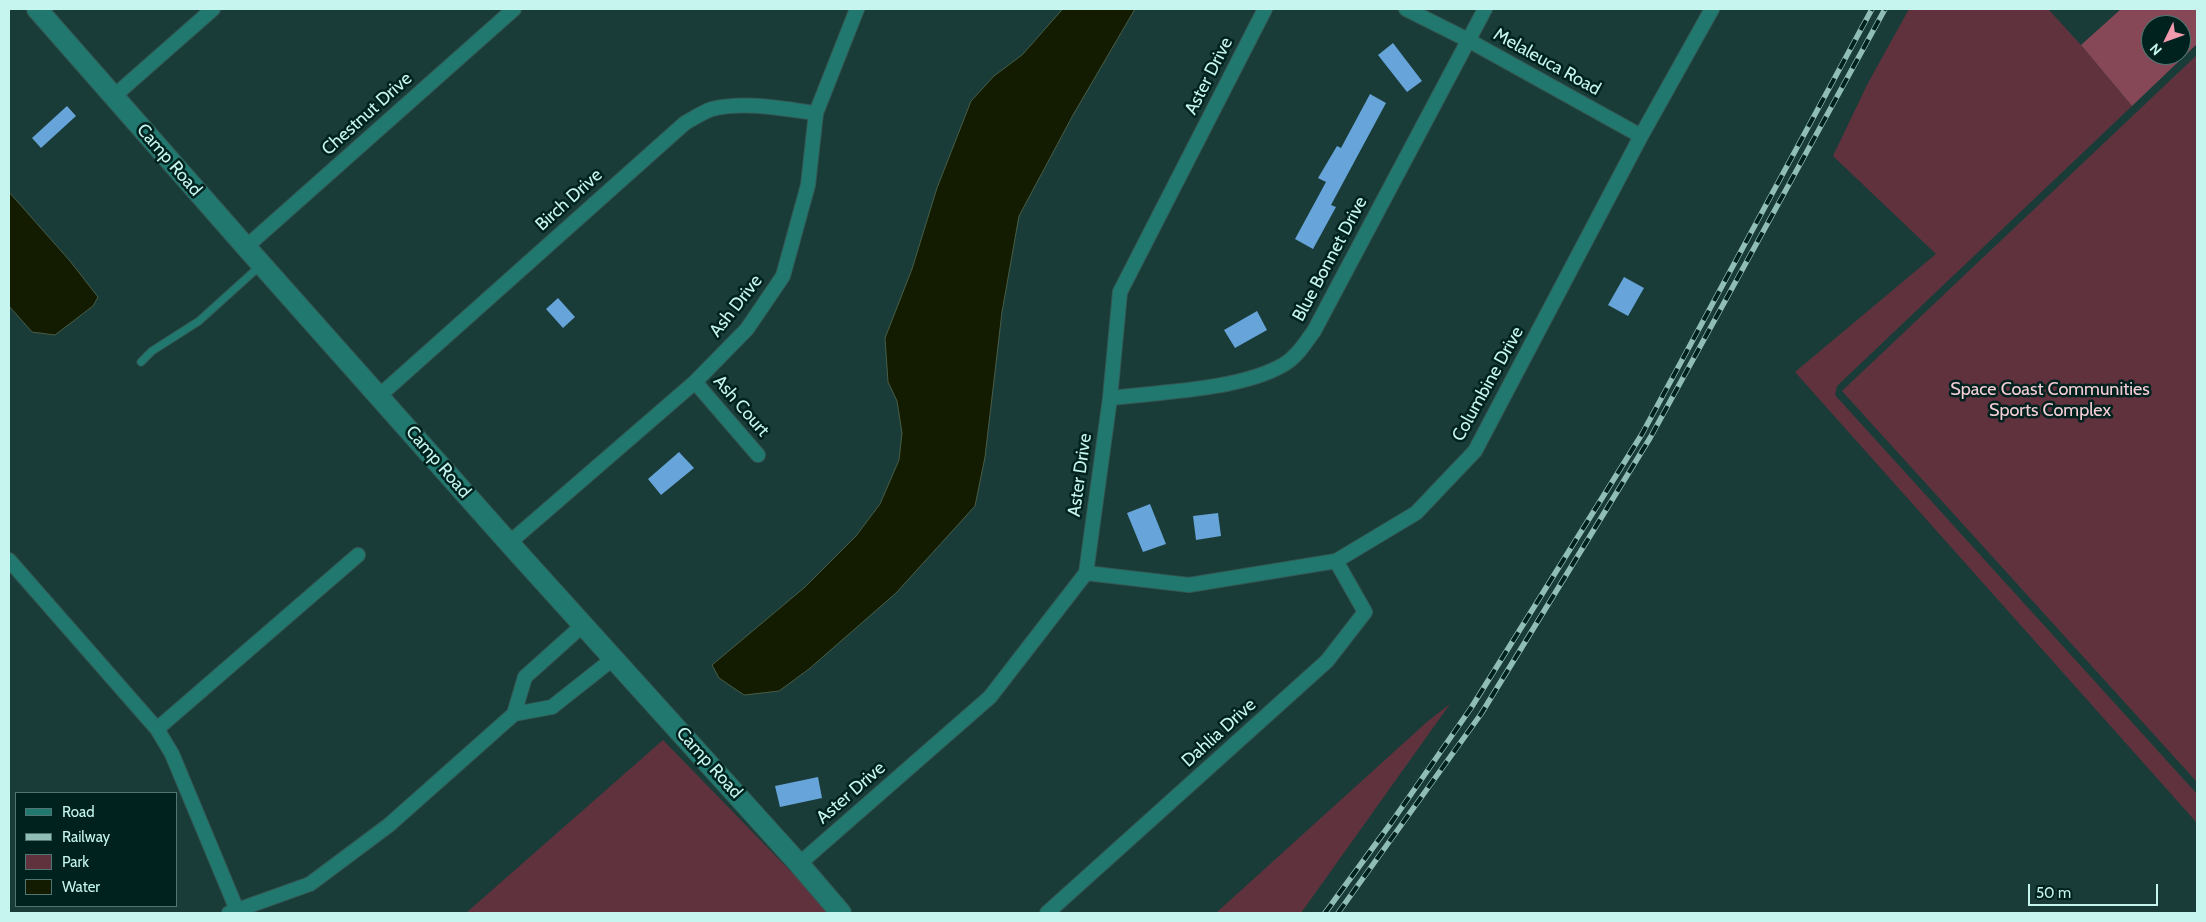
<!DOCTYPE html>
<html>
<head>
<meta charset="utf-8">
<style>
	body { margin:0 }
	#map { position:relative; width:2206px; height:922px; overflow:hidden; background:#1a3c38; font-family:Cabin,sans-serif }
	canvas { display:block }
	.frame { position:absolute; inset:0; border:10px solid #c5f5ee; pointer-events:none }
	.legend { position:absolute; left:15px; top:792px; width:162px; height:115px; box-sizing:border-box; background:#00221f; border:1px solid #4f7672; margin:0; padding:6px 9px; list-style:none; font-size:15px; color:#c5f5ee }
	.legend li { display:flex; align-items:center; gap:10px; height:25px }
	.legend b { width:25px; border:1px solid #4f7672 }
	.north { position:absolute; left:2141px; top:15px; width:50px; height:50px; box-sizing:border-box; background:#00221f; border:1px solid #4f7672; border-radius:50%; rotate:228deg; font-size:14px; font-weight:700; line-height:20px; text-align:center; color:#c5f5ee }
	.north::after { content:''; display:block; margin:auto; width:18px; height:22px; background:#f29aae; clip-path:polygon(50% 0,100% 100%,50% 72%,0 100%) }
	.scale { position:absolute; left:2028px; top:884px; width:130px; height:22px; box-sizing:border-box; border:2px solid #c5f5ee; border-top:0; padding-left:6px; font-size:15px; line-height:18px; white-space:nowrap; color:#c5f5ee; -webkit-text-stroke:4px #00221f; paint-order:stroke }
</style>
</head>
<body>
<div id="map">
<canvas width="2206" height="922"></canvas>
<div class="frame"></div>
<ul class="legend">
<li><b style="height:6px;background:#21786f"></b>Road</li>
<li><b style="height:6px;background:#91bdb7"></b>Railway</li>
<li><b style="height:14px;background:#60323d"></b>Park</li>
<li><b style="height:14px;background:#131c00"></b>Water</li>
</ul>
<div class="north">N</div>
<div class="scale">50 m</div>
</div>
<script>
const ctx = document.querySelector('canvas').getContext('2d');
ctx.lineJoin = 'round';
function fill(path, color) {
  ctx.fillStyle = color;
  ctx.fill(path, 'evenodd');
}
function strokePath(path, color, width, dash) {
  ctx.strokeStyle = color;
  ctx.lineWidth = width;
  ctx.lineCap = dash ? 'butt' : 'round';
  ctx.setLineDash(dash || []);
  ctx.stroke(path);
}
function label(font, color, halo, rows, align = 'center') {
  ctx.font = font + ' Cabin,sans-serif';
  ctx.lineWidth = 5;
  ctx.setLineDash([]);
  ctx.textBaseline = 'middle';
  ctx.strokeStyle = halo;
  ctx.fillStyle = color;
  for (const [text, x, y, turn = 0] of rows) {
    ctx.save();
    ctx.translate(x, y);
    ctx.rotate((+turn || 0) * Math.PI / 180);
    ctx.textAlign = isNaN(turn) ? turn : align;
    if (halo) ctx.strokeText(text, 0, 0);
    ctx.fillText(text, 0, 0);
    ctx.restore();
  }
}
fill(new Path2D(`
	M 1909,9 L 2048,9 L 2081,45 L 2132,106 L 1837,386 L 1835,395 L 2197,794 L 2197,823 L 1795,372 L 1936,254 L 1833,156 L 1867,85 Z
	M 2197,55 L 2197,782 L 1842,391 Z
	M 1450,704 L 1301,913 L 1216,913 L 1428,721 Z
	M 663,740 L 803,884 L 828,913 L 466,913 Z`), '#60323d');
fill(new Path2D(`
	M 2121,9 L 2197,9 L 2197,44 L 2132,106 L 2081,45 ZM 2151,25 L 2181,25 L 2181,55 L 2151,55 Z`), '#864857');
const water = new Path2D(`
	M 1063,9 L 1135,9 L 1073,115 L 1019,216 L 1002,312 L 985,457 L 975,506 L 896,593 L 809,669 L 779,691 L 744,695 L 719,678 L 712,665 L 805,587 L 856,536 L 880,504 L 899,460 L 902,433 L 897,401 L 888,382 L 885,338 L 912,269 L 937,188 L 971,101 L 994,76 L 1022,55 Z
	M 9,192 L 70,261 L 98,297 L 93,306 L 55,335 L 32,332 L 9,306 Z`);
fill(water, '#131c00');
strokePath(water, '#485d47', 1);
fill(new Path2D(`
	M 1393,43 L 1422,81 L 1407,92 L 1378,55 Z
	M 1370,94 L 1386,103 L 1331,205 L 1336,207 L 1313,249 L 1295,239 L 1326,182 L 1318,178 L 1337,146 L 1341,148 Z
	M 67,106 L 76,116 L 41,148 L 32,138 Z
	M 1624,277 L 1644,288 L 1628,316 L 1608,305 Z
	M 558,298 L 575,317 L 563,328 L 546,309 Z
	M 1257,311 L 1267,330 L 1235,348 L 1224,330 Z
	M 679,452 L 694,468 L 661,495 L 648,479 Z
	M 1150,504 L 1166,544 L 1143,552 L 1127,513 Z
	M 1218,513 L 1221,536 L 1196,540 L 1193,516 Z
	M 818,777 L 822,798 L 780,807 L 775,786 Z`), '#66a4d9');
const lane = new Path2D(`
	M 141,362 L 152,351 L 199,321 L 261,265`);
const street = new Path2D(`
	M 1406,9 L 1468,40 L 1641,136
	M 113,97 L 213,9
	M 246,247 L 514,9
	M 695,382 L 758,455
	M 379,396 L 685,123 C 694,118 703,112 712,109 C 745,101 783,109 816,113
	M 1110,398 C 1161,392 1239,390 1283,365 C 1297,357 1305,343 1314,331 L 1485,9
	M 509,543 L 695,382 L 747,329 L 783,276 L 808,185 L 816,113 L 857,9
	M 9,560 L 157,729 L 172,754 L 237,910
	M 1086,573 L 1189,585 L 1336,561 L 1416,513 L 1475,451 L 1641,136 L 1712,9
	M 583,625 L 525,677 L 514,714 L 552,707 L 614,658
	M 157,729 L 358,555
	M 799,864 L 990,697 L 1086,573 L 1110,398 L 1120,292 L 1265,9
	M 229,913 L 310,884 L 389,825 L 514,714
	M 1047,913 L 1327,661 L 1365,612 L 1336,561`);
const secondary = new Path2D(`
	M 37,9 L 246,247 L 509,543 L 799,864 L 841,913`);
strokePath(lane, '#335955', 9);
strokePath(street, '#335955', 16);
strokePath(secondary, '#335955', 22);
strokePath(lane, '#21786f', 7);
strokePath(street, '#21786f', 14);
strokePath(secondary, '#21786f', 20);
const rail = new Path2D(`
	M 1325,913 L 1391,823 L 1471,708 L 1642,434 L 1872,9
	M 1338,913 L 1481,714 L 1650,438 L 1885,9`);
strokePath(rail, '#91bdb7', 5.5);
strokePath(rail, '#00221f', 4, [11]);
label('18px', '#c5f5ee', '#00221f', [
	["Melaleuca Road",1547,62,29],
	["Aster Drive",1209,76,-63],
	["Chestnut Drive",367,114,-42],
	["Camp Road",169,160,49],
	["Birch Drive",569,200,-42],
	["Blue Bonnet Drive",1330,259,-62],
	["Ash Drive",736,306,-52],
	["Columbine Drive",1488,384,-61],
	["Ash Court",741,406,49],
	["Camp Road",438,462,49],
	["Aster Drive",1080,475,-82],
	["Dahlia Drive",1219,733,-42],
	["Camp Road",709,763,48],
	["Aster Drive",851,793,-41]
]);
label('18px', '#f5cdd4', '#00221f', [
	["Space Coast Communities",2050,390],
	["Sports Complex",2050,411]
]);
</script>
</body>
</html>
